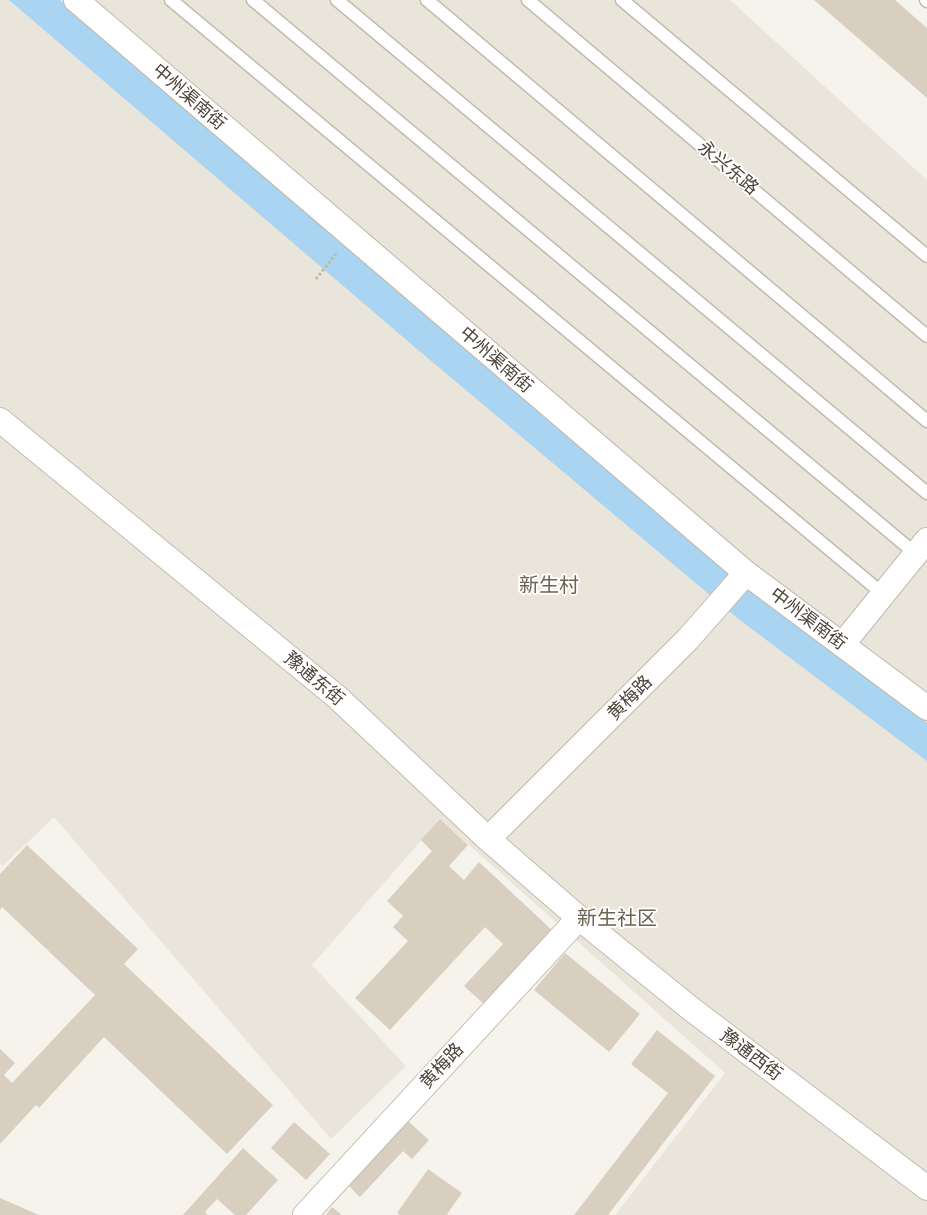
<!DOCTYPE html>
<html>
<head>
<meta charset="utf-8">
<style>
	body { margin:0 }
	canvas { display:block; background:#f6f3ec }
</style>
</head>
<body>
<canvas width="927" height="1215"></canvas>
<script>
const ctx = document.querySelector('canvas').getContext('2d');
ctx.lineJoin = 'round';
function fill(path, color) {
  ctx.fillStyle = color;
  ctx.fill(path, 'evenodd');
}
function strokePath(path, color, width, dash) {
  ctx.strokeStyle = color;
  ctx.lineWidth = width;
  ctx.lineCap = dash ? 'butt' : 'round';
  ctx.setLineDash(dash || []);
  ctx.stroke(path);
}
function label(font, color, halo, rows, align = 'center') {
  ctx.font = font + ' Mulish,"Noto Sans SC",sans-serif';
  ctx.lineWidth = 4;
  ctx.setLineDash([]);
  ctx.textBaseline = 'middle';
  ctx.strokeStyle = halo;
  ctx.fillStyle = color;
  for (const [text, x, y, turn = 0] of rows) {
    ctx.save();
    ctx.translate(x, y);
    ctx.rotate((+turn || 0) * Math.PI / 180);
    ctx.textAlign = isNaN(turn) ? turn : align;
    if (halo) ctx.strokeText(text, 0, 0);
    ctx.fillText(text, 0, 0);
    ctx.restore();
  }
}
fill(new Path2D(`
	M 0,0 L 730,0 L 927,180 L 927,1215 L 615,1215 L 725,1073 L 440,819 L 312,965 L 406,1066 L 331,1139 L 54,817 L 3,866 L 0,864 Z`), '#eae5da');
fill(new Path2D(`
	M 9,0 L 60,0 L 833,648 L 927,723 L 927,761 L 736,617 L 417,349 Z`), '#a9d4f2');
fill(new Path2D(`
	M 814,0 L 895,0 L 927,28 L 927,98 Z
	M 440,819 L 468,845 L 449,866 L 464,880 L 479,862 L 554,932 L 486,1006 L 464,986 L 503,944 L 485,927 L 390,1030 L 355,998 L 408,941 L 393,927 L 403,916 L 387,901 L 432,851 L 421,840 Z
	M 27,845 L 138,949 L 124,964 L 273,1105 L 227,1154 L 104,1037 L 39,1108 L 36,1105 L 0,1144 L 0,1049 L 15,1063 L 4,1075 L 12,1083 L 95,995 L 2,907 L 0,910 L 0,874 Z
	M 565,953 L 640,1014 L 609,1052 L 534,990 Z
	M 657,1030 L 715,1076 L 608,1215 L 574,1215 L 668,1093 L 631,1064 Z
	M 408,1121 L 429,1140 L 412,1159 L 403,1151 L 360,1197 L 349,1186 Z
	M 294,1122 L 330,1154 L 306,1180 L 271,1148 Z
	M 243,1148 L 278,1180 L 246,1215 L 235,1215 L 217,1199 L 205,1212 L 208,1215 L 183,1215 Z
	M 428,1169 L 462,1193 L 447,1214 L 449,1215 L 400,1215 L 397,1213 Z
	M 0,1198 L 39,1215 L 0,1215 Z
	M 332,1207 L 342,1215 L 326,1215 Z`), '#d8cfc1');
const lane = new Path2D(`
	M 171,0 L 883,594
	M 253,0 L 916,554
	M 337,0 L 927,493
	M 427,0 L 927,421
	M 528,0 L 927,336
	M 622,0 L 927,256
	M 926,0 L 927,1`);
const street = new Path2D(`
	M 76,0 L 746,573 L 927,708
	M 0,420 L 337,697 L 488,839 L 579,918 L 690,1008 L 927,1188
	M 842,645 L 927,540
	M 488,839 L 688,639 L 746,573
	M 305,1215 L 579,918`);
strokePath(lane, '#c2bbae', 15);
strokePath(street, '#c2bbae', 26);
strokePath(new Path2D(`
	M 316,279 L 336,254`), '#c4b79f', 3, [2.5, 2.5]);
strokePath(lane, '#fff', 12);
strokePath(street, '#fff', 24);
label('18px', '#4b4439', '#fff', [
	["中州渠南街",189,97,41],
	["永兴东路",728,168,40],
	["中州渠南街",496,360,41],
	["中州渠南街",808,619,37],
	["豫通东街",314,679,40],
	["黄梅路",630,698,-45],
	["豫通西街",751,1055,37],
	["黄梅路",442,1066,-47]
]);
label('20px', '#6e6250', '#fff', [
	["新生村",549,586],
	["新生社区",617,919]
]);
</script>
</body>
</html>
